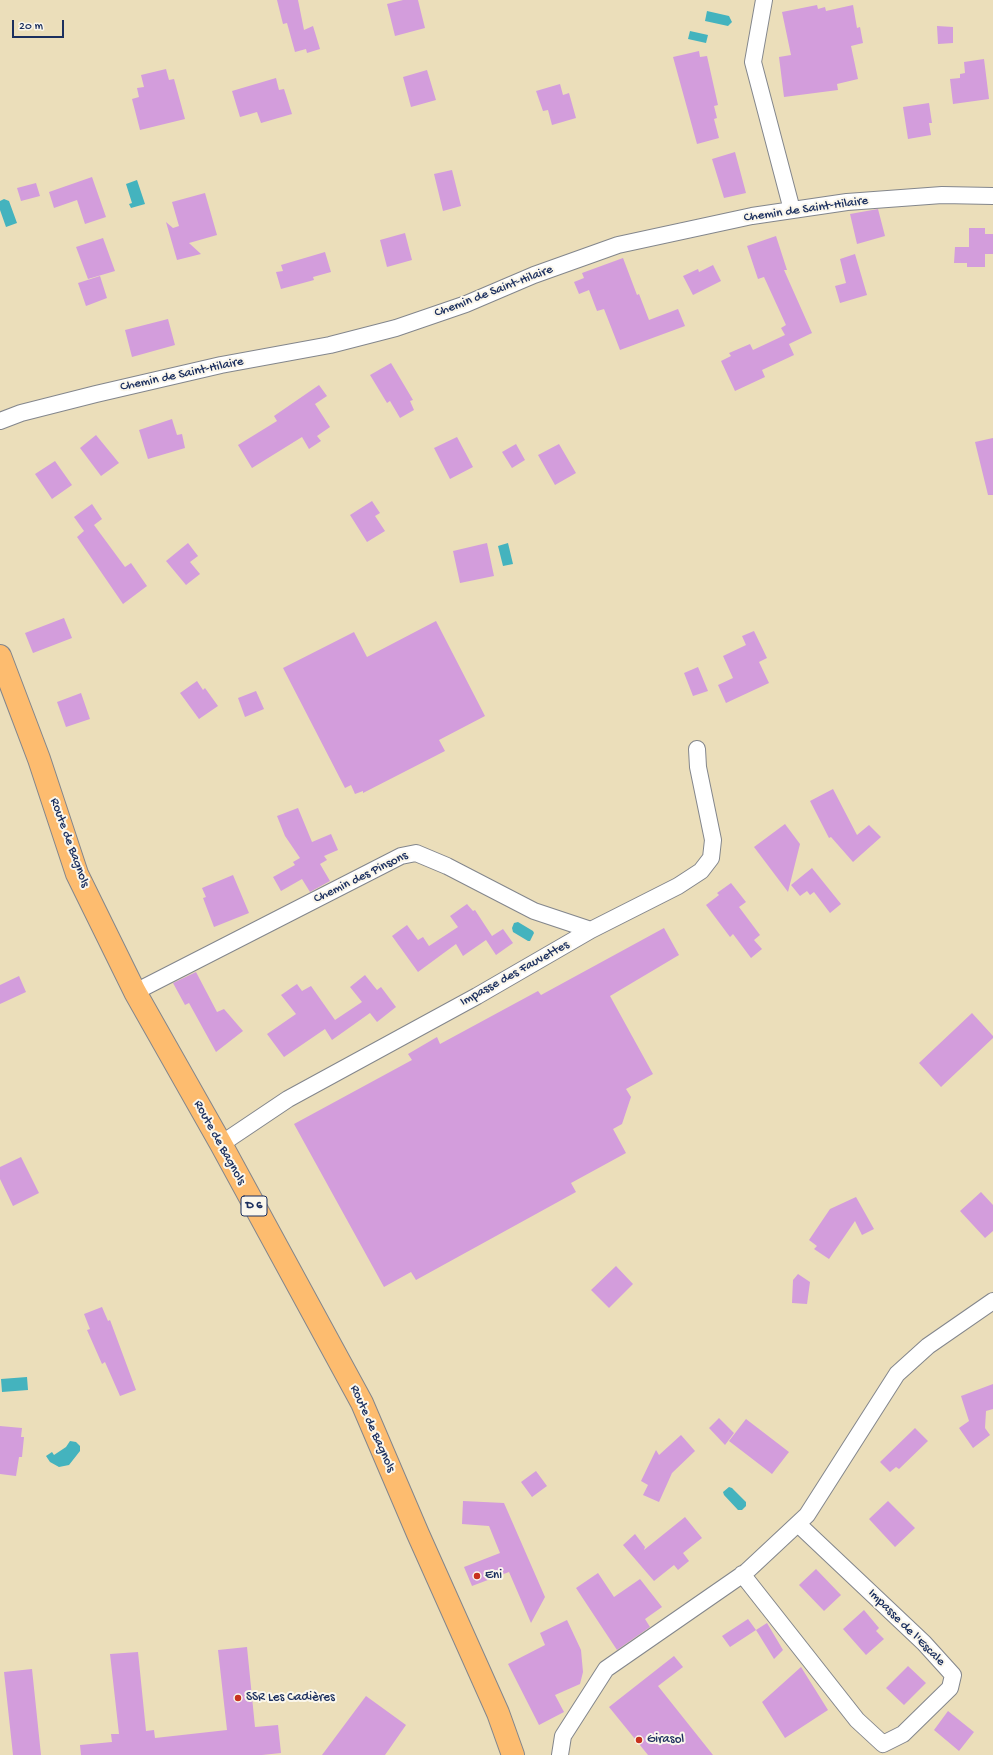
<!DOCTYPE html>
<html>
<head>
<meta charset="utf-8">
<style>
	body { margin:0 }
	#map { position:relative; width:993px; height:1755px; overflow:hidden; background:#ebdeba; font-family:"Gochi Hand",sans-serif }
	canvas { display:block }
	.scale { position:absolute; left:12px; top:20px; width:52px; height:18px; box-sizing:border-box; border:2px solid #1b2f5e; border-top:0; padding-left:5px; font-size:12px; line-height:14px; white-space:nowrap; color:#1b2f5e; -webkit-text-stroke:3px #fbf7ec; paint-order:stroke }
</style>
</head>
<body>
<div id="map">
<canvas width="993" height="1755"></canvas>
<div class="scale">20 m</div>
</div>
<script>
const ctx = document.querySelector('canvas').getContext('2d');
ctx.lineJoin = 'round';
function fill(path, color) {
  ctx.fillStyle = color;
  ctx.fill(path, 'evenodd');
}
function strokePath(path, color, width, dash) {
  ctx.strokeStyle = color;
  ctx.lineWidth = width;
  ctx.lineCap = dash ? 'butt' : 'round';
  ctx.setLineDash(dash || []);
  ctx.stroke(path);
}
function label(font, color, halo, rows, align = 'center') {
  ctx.font = font + ' "Gochi Hand",sans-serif';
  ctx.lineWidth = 4;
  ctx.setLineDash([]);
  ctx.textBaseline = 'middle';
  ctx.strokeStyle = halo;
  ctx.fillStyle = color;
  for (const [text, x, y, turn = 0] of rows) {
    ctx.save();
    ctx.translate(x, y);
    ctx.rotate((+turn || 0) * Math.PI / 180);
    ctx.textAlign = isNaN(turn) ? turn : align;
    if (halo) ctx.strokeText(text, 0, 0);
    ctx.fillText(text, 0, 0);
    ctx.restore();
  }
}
fill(new Path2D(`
	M 707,11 L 729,16 L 732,22 L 728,26 L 705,21 Z
	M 690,31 L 708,35 L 706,43 L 688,39 Z
	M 137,180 L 145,204 L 131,208 L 129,204 L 132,203 L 126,184 Z
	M 4,199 L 9,201 L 17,223 L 6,227 L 0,210 L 0,201 Z
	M 508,543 L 513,564 L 503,566 L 498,546 Z
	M 518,922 L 533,931 L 534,933 L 530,941 L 528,941 L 513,932 L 512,928 L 514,923 Z
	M 27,1377 L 28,1390 L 2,1392 L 1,1379 Z
	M 70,1441 L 76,1442 L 80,1446 L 80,1451 L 69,1465 L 59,1467 L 50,1462 L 46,1456 L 52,1452 L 54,1455 L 66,1447 Z
	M 729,1487 L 732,1488 L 746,1502 L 746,1506 L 742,1510 L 738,1510 L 724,1495 L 723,1492 Z`), '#44b3be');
fill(new Path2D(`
	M 277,0 L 298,0 L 304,30 L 313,26 L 320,49 L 307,53 L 306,49 L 295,52 L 287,23 L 283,24 Z
	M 403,0 L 418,0 L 425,28 L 395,36 L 387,4 Z
	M 817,5 L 818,9 L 825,7 L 826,11 L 853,5 L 857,28 L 860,27 L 863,43 L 851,46 L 858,79 L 837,84 L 838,90 L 784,97 L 779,57 L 791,55 L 782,12 Z
	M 937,26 L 953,27 L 953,43 L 938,44 Z
	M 699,51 L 700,57 L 707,56 L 718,105 L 714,106 L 717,118 L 714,119 L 719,138 L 697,144 L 673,57 Z
	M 984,59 L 989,99 L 953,104 L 950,79 L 960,78 L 960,74 L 965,73 L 964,62 Z
	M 166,69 L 169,80 L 174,79 L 185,119 L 140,130 L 132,99 L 139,97 L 137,88 L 144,87 L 141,75 Z
	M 427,70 L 436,100 L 411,107 L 403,77 Z
	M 276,78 L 279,90 L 284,89 L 292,114 L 261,123 L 257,112 L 240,117 L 232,91 Z
	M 560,84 L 563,95 L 569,93 L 576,118 L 552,125 L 548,110 L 543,111 L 536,91 Z
	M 929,103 L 932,123 L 929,123 L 931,135 L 908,139 L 903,107 Z
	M 735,152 L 746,193 L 724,198 L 712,159 Z
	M 452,170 L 461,206 L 443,211 L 434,174 Z
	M 92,177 L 106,217 L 85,224 L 77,200 L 54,208 L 49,192 Z
	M 36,183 L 40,196 L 21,201 L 17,188 Z
	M 205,193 L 217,235 L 189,243 L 201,254 L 177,260 L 166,222 L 173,228 L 179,226 L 172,202 Z
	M 878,209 L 885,236 L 857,244 L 850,214 Z
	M 969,228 L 985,228 L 985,234 L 993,234 L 993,254 L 985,254 L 985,267 L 967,267 L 967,263 L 954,263 L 955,247 L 969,247 Z
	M 405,233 L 412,260 L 387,267 L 380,240 Z
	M 776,236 L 787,270 L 784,270 L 812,333 L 789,344 L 794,355 L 762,370 L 765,377 L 735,391 L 721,361 L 731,356 L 729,353 L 750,344 L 753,350 L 785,335 L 781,328 L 786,325 L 764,277 L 758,279 L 747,246 Z
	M 103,238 L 115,271 L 88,279 L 76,247 Z
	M 325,252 L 331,272 L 313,277 L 314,280 L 281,289 L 276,272 L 283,271 L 281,265 Z
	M 855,254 L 867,295 L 840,303 L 835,286 L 846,283 L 840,259 Z
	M 623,258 L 637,295 L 639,294 L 649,320 L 678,309 L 685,326 L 620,350 L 604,309 L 597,311 L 589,290 L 579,294 L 574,282 L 584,278 L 582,273 Z
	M 713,265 L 721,281 L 693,295 L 683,276 L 698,269 L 699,272 Z
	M 100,276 L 107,298 L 86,306 L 78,283 Z
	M 168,319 L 175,345 L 132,357 L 125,330 Z
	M 391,363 L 413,400 L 410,401 L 414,410 L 400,418 L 390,401 L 387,403 L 370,375 Z
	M 319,385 L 327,396 L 315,404 L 330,427 L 317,436 L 321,441 L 309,449 L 302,437 L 252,468 L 238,445 L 277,421 L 274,416 Z
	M 172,419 L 177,435 L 182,434 L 185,448 L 148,459 L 139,430 Z
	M 96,435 L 119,463 L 101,476 L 80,448 Z
	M 457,437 L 473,467 L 450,479 L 434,448 Z
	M 993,438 L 993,495 L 988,495 L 975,442 Z
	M 516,444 L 525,460 L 512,468 L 502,452 Z
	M 559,444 L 576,473 L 555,485 L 538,455 Z
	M 55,461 L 72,485 L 52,499 L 35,474 Z
	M 372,501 L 380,513 L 375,516 L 385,531 L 367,542 L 350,515 Z
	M 92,504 L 102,519 L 94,525 L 125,567 L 131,563 L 147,586 L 123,604 L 77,537 L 84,531 L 74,517 Z
	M 188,543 L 198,556 L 190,562 L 200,574 L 186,585 L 166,561 Z
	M 487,543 L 494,576 L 460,583 L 453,551 Z
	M 64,618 L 72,638 L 33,653 L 25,633 Z
	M 436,621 L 485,716 L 439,740 L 445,751 L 363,793 L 363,791 L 355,794 L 351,785 L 345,788 L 283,668 L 354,632 L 367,657 Z
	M 754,631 L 767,658 L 759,662 L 769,683 L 726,703 L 718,685 L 733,678 L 723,656 L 746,645 L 742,636 Z
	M 698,667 L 708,691 L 693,696 L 684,673 Z
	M 197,681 L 203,690 L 205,688 L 218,706 L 199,719 L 180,693 Z
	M 256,691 L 264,709 L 245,717 L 238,698 Z
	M 81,693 L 90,719 L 66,727 L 57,702 Z
	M 833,789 L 857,835 L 869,825 L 881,837 L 853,862 L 831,837 L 829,838 L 810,801 Z
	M 298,808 L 312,842 L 331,834 L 338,850 L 324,856 L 327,860 L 320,864 L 330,881 L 310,892 L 302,879 L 281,891 L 273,877 L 295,865 L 293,862 L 300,858 L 285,836 L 277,816 Z
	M 785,824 L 800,844 L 788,892 L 754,847 Z
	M 812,868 L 841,904 L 830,913 L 814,892 L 810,895 L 807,891 L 800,896 L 791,885 Z
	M 233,875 L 249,913 L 214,927 L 203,898 L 206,897 L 202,888 Z
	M 731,883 L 746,902 L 739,907 L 760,935 L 754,940 L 762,949 L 751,958 L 733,934 L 730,937 L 706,905 L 719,895 L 717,893 Z
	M 467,904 L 473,911 L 475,910 L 492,936 L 503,929 L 513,943 L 496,955 L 486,940 L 463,956 L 456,944 L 418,972 L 392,936 L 407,925 L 418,940 L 423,937 L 429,946 L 458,927 L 450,916 Z
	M 664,928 L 679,955 L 610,996 L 653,1074 L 626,1089 L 631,1097 L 622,1124 L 613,1129 L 626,1153 L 571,1183 L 576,1192 L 416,1280 L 411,1272 L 384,1287 L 294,1124 L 412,1060 L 408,1054 L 437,1037 L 440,1044 L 538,991 L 541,995 Z
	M 196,972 L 217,1012 L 224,1009 L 243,1031 L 216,1052 L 189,1003 L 185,1005 L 173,983 Z
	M 365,975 L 377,990 L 381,987 L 396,1007 L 377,1022 L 370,1013 L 332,1040 L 325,1029 L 284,1057 L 267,1034 L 296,1014 L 281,995 L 297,984 L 302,991 L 311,986 L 335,1020 L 362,1002 L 350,987 Z
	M 19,976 L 26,992 L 0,1004 L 0,985 Z
	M 972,1013 L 993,1036 L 993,1038 L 941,1087 L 919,1063 Z
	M 21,1157 L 39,1193 L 13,1206 L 0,1179 L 0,1167 Z
	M 981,1192 L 993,1205 L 993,1231 L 985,1238 L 960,1211 Z
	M 856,1197 L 874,1229 L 862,1235 L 855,1221 L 829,1259 L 814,1249 L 817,1246 L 809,1240 L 830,1209 Z
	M 616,1266 L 633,1284 L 609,1308 L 591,1290 Z
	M 798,1274 L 810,1282 L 807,1304 L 792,1303 L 793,1280 Z
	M 102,1307 L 108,1321 L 110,1320 L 136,1390 L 120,1396 L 105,1362 L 102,1364 L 87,1330 L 90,1329 L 84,1314 Z
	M 993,1384 L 993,1409 L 986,1411 L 985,1428 L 990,1435 L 973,1448 L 959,1428 L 969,1421 L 961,1396 Z
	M 719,1418 L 734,1433 L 725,1445 L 709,1428 Z
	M 746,1419 L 789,1452 L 772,1474 L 729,1441 Z
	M 0,1426 L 22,1428 L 21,1437 L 24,1437 L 22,1457 L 19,1457 L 16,1476 L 0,1474 Z
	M 915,1428 L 928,1441 L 899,1469 L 896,1467 L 890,1472 L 880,1462 Z
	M 681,1435 L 695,1451 L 672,1473 L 659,1502 L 643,1495 L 648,1485 L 641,1481 L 656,1450 L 659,1455 Z
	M 536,1471 L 547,1486 L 532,1497 L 521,1482 Z
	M 463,1501 L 504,1503 L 545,1597 L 531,1623 L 509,1572 L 472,1586 L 464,1567 L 500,1553 L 489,1526 L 462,1524 Z
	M 888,1501 L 915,1528 L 895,1547 L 869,1519 Z
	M 685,1517 L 702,1538 L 683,1553 L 689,1561 L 678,1570 L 674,1565 L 654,1581 L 623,1545 L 635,1534 L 645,1547 L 644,1550 Z
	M 816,1569 L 841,1595 L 824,1611 L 799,1585 Z
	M 598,1573 L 614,1597 L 640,1579 L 662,1607 L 645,1619 L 650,1627 L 617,1650 L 576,1588 Z
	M 864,1610 L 879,1628 L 876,1631 L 884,1639 L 866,1655 L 843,1629 Z
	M 748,1619 L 756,1630 L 730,1647 L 722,1636 Z
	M 567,1620 L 581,1650 L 583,1672 L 580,1684 L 555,1695 L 564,1712 L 539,1725 L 508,1664 L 545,1645 L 540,1633 Z
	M 767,1623 L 783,1650 L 774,1659 L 756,1630 Z
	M 247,1647 L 255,1727 L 278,1725 L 281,1753 L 262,1755 L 81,1755 L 80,1745 L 112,1742 L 111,1734 L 119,1734 L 110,1654 L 138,1652 L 146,1731 L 154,1730 L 155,1738 L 227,1730 L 218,1650 Z
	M 674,1656 L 683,1667 L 658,1686 L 713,1755 L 648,1755 L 609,1707 Z
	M 908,1666 L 926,1683 L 904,1705 L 886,1688 Z
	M 801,1667 L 828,1710 L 785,1738 L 762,1702 Z
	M 32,1669 L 41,1755 L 13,1755 L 4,1672 Z
	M 366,1696 L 406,1725 L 385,1755 L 322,1755 Z
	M 948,1711 L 974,1732 L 959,1751 L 934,1730 Z`), '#d39ddc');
const street = new Path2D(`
	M 764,0 L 753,62 L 792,210
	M 0,421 L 21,413 L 96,394 L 221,365 L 330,345 L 396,328 L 466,304 L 534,275 L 618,245 L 752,216 L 847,202 L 942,195 L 993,196
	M 135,992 L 401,856 L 416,853 L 447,866 L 534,911 L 591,930
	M 221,1144 L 288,1099 L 477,996 L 591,930 L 678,886 L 701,871 L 711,858 L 713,840 L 698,767 L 697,749
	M 742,1574 L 857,1720 L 883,1744 L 903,1734 L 950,1688 L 953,1675 L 924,1643 L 798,1524
	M 560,1755 L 563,1736 L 606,1669 L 746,1572 L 807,1515 L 897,1374 L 928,1346 L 993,1301`);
const primary = new Path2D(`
	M 0,656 L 39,759 L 77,874 L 135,992 L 221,1144 L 362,1403 L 418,1534 L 498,1713 L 513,1755`);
strokePath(street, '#83868c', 18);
strokePath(primary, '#83868c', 24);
strokePath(street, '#fff', 16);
strokePath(primary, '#fdbc6f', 22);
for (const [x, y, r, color] of [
	[477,1576,4,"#c8321e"],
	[238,1698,4,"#c8321e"],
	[639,1740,4,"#c8321e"]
]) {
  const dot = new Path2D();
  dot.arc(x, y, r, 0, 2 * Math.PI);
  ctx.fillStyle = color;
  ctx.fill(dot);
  strokePath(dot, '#fbf7ec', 1.5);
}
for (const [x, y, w] of [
	[254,1206,26]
]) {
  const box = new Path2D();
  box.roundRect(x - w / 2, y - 10, w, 20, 3);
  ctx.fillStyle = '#fbf7ec';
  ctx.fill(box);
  strokePath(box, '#1b2f5e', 1);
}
label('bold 12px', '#1b2f5e', null, [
	["D 6",254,1206]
]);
label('13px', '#1b2f5e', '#fbf7ec', [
	["Chemin de Saint-Hilaire",806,210,-8],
	["Chemin de Saint-Hilaire",494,292,-21],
	["Chemin de Saint-Hilaire",182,375,-12],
	["Route de Bagnols",69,843,70],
	["Chemin des Pinsons",361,878,-26],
	["Impasse des Fauvettes",515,974,-29],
	["Route de Bagnols",219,1143,61],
	["Route de Bagnols",372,1429,66],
	["Impasse de l'Escale",906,1628,45]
]);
label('13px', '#1b2f5e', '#fbf7ec', [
	["Eni",485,1576],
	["SSR Les Cadières",246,1698],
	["Girasol",647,1740]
], 'left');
</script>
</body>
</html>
